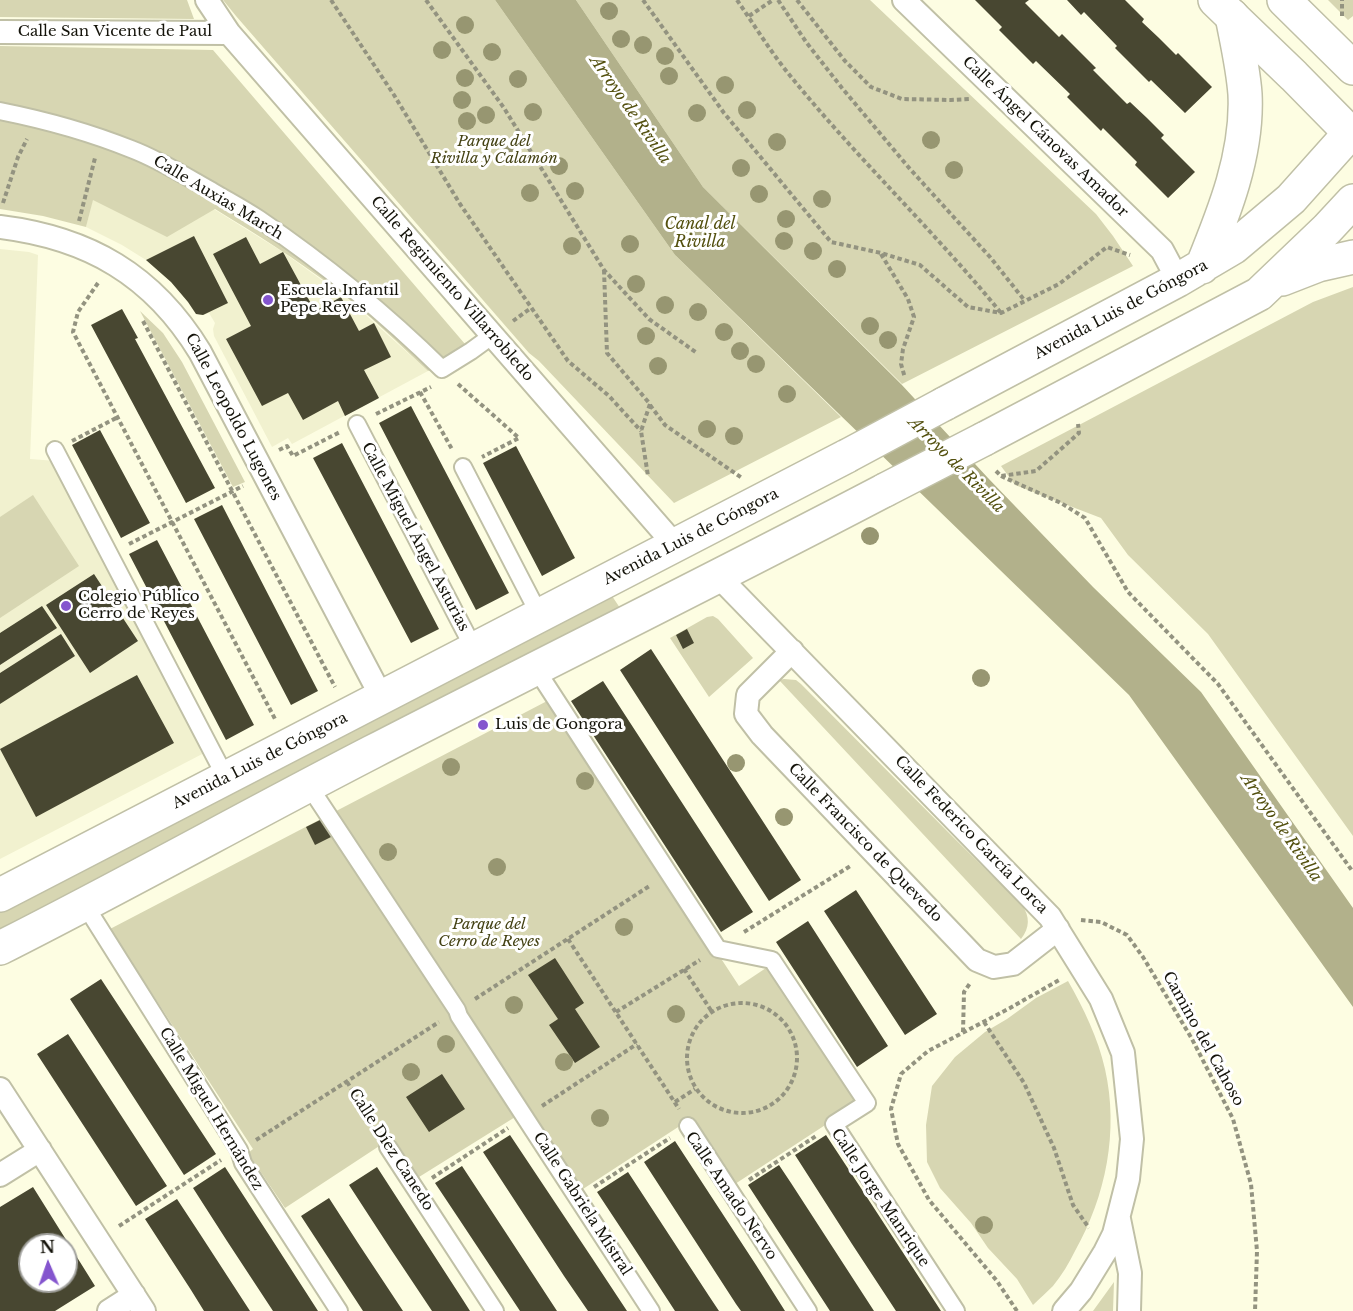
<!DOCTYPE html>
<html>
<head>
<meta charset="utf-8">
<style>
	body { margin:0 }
	#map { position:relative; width:1353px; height:1311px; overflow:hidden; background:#fdfde2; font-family:"Libre Baskerville",serif }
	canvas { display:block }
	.north { position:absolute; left:18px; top:1233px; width:60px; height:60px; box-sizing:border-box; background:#fff; border:2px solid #a1a19d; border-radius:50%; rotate:358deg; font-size:16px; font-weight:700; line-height:24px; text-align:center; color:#14130a }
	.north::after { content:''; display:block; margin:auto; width:21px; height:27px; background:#8455ce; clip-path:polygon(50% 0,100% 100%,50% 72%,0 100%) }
</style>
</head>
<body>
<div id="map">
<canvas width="1353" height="1311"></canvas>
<div class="north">N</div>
</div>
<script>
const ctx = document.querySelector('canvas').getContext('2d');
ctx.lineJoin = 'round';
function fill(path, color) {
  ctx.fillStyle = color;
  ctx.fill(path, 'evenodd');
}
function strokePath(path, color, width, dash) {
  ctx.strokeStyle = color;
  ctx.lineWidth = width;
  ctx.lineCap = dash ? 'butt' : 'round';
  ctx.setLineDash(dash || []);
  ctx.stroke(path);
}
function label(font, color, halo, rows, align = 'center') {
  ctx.font = font + ' "Libre Baskerville",serif';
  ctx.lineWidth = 6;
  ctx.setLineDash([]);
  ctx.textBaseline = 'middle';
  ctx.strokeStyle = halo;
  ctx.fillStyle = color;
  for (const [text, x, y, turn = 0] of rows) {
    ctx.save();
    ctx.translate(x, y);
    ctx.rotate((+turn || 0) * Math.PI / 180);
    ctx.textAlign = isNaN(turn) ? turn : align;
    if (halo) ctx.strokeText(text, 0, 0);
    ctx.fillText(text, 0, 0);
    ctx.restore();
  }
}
fill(new Path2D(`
	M 104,153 L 196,198 L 283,252 L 348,299 L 428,371 L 292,444 L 288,438 L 272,447 L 214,336 L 213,329 L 215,323 L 209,313 L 203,315 L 196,314 L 188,302 L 171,282 L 146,260 L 122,245 L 86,227 Z
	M 0,249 L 29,252 L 38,255 L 30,459 L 56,461 L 208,751 L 0,859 Z`), '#f1f1cf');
fill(new Path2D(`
	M 0,0 L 187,0 L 194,19 L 0,17 Z
	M 223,0 L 495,0 L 675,255 L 841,417 L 674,503 L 539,361 L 529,353 L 236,16 Z
	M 576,0 L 870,0 L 1096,214 L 1113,236 L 1133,266 L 902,384 L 703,187 Z
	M 1328,0 L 1353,0 L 1353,16 L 1348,20 Z
	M 0,46 L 213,50 L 471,351 L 428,371 C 398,343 368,313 334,288 C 296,259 256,234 215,209 L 167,237 L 93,200 L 86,227 L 43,216 L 0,209 Z
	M 1353,287 L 1353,836 L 1208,634 L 1128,555 L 1101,518 L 1015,485 L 1001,466 L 1313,302 Z
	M 140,311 L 163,333 L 182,362 L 245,482 L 233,487 Z
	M 33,495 L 79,566 L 0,618 L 0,517 Z
	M 610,593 L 620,608 L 0,933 L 0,912 Z
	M 713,616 L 718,619 L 753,658 L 709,697 L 670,638 L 707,617 Z
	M 784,679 L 796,680 L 801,684 L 956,840 L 1022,905 C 1030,916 1030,928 1021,939 L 779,680 Z
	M 549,700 L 567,723 L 739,986 L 772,964 L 862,1101 L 735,1184 L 692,1118 L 583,1189 L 536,1118 L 528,1109 L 419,1177 L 393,1137 L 285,1208 L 248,1153 L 253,1149 L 110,929 Z
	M 1068,981 C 1084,1009 1098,1038 1105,1069 C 1119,1131 1106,1196 1075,1251 C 1069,1263 1062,1275 1053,1286 C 1047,1292 1040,1298 1033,1305 L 1017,1279 L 988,1248 L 971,1223 L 940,1188 L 927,1162 L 926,1125 L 932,1086 L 955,1057 L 985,1032 L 1007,1019 L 1036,998 Z
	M 1114,1282 L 1113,1311 L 1093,1311 Z`), '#d7d6b2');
fill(new Path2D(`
	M 495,0 L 576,0 L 703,187 L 901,384 L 988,478 L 1093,587 L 1201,692 L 1353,908 L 1353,1007 L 1129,695 L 675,255 Z`), '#b2b18b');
fill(new Path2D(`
	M 975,0 L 1029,0 L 1025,3 L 1059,37 L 1062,34 L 1096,68 L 1093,70 L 1127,104 L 1130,102 L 1147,118 L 1164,135 L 1161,138 L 1195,172 L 1168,198 L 1135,165 L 1137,162 L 1103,128 L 1101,131 L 1067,97 L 1070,94 L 1036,61 L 1033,64 L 999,30 L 1002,27 Z
	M 1067,0 L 1125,0 L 1144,19 L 1142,22 L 1159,38 L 1176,55 L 1178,53 L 1212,87 L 1185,113 L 1151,80 L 1149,82 L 1115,48 L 1117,46 L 1084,12 L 1081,15 Z
	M 194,236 L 228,303 L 203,315 L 196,314 L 188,302 L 171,282 L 146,260 Z
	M 246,237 L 260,264 L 283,252 L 315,311 L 341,297 L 359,331 L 374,323 L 391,357 L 364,370 L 379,398 L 345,416 L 338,401 L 303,420 L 288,393 L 262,406 L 226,339 L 251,326 L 213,254 Z
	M 122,309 L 138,338 L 135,339 L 215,488 L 186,503 L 91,325 Z
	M 411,406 L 509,593 L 476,610 L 379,423 Z
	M 100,430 L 150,523 L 121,538 L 72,445 Z
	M 342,443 L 439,629 L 411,643 L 313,458 Z
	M 516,446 L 575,558 L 542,576 L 483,463 Z
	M 222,505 L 318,691 L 291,705 L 194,519 Z
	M 157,540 L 254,725 L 226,740 L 129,554 Z
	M 94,574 L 138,641 L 90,673 L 46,605 Z
	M 42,606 L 57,628 L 0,665 L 0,633 Z
	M 687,629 L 694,643 L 683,649 L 676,635 Z
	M 61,634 L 75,656 L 0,704 L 0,673 Z
	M 651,649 L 801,880 L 769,901 L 620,670 Z
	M 137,675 L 174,743 L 36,817 L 0,749 Z
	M 603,681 L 753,912 L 721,932 L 571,701 Z
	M 324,818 L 333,836 L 315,845 L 306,827 Z
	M 856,890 L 937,1014 L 905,1035 L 824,911 Z
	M 808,921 L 888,1046 L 857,1067 L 776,942 Z
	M 555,958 L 584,1003 L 575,1009 L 600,1047 L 575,1063 L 549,1025 L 558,1019 L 528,975 Z
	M 101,979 L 216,1154 L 184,1175 L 70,999 Z
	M 68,1034 L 167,1186 L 136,1206 L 37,1054 Z
	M 442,1074 L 465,1109 L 429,1132 L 406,1097 Z
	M 510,1135 L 592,1258 L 627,1311 L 588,1311 L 564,1276 L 483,1152 Z
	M 826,1135 L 872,1205 L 941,1311 L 896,1311 L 852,1244 L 795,1155 Z
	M 675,1141 L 756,1265 L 785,1311 L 741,1311 L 736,1304 L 644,1162 Z
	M 779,1165 L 791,1183 L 874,1311 L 830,1311 L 748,1185 Z
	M 462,1166 L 508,1236 L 557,1311 L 520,1311 L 459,1219 L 435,1183 Z
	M 225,1167 L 271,1238 L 318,1311 L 273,1311 L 227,1241 L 193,1188 Z
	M 377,1167 L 463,1300 L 470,1311 L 432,1311 L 390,1248 L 349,1185 Z
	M 628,1172 L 709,1296 L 719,1311 L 675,1311 L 632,1245 L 597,1192 Z
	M 33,1187 L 95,1286 L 55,1311 L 0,1311 L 0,1207 ZM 30,1245 L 66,1245 L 66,1281 L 30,1281 Z
	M 329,1198 L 358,1243 L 403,1311 L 363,1311 L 301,1216 Z
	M 177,1199 L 200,1234 L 250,1311 L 204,1311 L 191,1290 L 145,1219 Z`), '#484731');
const pedestrian = new Path2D(`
	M 0,111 C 45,120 89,132 131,149 C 160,160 185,176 212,191 C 227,200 244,209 259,219 C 325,264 385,313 442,369 L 471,351 L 493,335
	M 357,424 L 474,649
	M 55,450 L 226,778
	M 463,467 L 540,616
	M 536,669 L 718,949 L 772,960 L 867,1103 L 834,1124 L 956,1311
	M 309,786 L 457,1010 L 459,1016 L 651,1311
	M 85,905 L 239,1150 L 243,1163 L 339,1311
	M 688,1126 L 808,1311
	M 388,1147 L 495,1311`);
const minor = new Path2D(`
	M 207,0 L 229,33 L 675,545
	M 904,0 L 1162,250 L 1178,280
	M 0,32 L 229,33
	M 0,227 C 89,238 153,275 200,352 L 382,698
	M 719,577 L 1050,917 L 1101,999 L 1123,1053 L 1132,1139 L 1128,1179 L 1114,1234 L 1105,1252 L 1081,1291 L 1064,1311
	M 792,651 L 748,695 L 746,714 L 762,735 L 977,960 L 994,967 L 1013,964 L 1058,929
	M 0,1089 L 144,1311
	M 0,1175 L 40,1150
	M 1119,1219 L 1130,1273 L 1129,1311
	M 109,1311 L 134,1295`);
const secondary = new Path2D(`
	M 1202,267 C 1224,213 1248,154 1245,94 C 1243,67 1237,42 1232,16
	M 1282,279 L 1318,265 L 1353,257
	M 944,404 L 1178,280 L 1234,247 L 1291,199 L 1350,133 L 1353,132
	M 984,439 L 1259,294 L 1327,229 L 1353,201
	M 0,895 L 847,456
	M 0,948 C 125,885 248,816 372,752 C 543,664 715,579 885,490`);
const trunk = new Path2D(`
	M 1215,0 L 1294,76 L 1353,136
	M 1284,0 L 1353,68`);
strokePath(pedestrian, '#c0c0a6', 20);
strokePath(minor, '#c0c0a6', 26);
strokePath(secondary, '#c0c0a6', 36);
strokePath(trunk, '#c0c0a6', 36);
strokePath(new Path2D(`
	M 331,0 L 394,95 L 460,204 L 568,361 L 609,396 L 641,431
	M 426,0 L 504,108 L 604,270 L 649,319 L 697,353
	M 643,0 L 724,113 L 831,242 L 881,253 L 920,265 L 968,307 L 1001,313 L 1059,284 L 1107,247 L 1130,255
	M 737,0 C 755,26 772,54 792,78 C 858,159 935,232 1001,313
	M 778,0 L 806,42 L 842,88 L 910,169 L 990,257 L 1025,301
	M 797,0 L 845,61 L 871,87 L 902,99 L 951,100 L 970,99
	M 749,16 L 773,0
	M 1342,16 L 1342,0
	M 3,203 L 18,157 L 27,139
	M 79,221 L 95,158
	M 881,254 L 908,299 L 914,317 L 903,349 L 901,364 L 905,378
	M 604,270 L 607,353 L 650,404 L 641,431 L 648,476
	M 98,283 L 78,312 L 73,332 L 275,719
	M 143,321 L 335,687
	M 513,321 L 531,308
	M 458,384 L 519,438 L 482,457
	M 420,392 L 453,451
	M 650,405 L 665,425 L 742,478
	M 376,414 L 431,387
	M 72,441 L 118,417
	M 279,450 L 287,446 L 293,456 L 340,432
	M 996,471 L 1001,476 L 1036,471 L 1079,433 L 1078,424
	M 1001,476 L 1061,503 L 1085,518 L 1128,592 L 1218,684 L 1353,872
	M 129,544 L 243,486
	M 1081,920 L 1101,922 L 1127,935 L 1143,957 L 1192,1039 L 1233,1119 L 1251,1184 L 1257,1251 L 1255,1311
	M 744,932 L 852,865
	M 568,939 L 679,1109
	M 684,969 L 712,1012
	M 475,999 L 651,885
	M687 1058a55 55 0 1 1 110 0a55 55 0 1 1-110 0Z
	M 616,1012 L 700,960
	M 984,1022 L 1024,1083 L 1054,1148 L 1073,1205 L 1089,1228
	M 963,1032 L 964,992 L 971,982
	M 347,1082 L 377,1129
	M 675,1102 L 695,1089
	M 542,1106 L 637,1044
	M 256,1140 L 439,1022
	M 432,1178 L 508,1128
	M 749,1180 L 816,1136
	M 594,1187 L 670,1138
	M 119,1226 L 221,1160
	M 1017,1311 L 997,1281 L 929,1200 L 898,1144 L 891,1109 L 901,1074 L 928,1051 L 1010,1008 L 1061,979`), '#939380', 4, [4.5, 3]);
strokePath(pedestrian, '#fff', 16);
strokePath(minor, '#fff', 22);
strokePath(secondary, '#fff', 33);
strokePath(trunk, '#fff', 33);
const secondaryBridge = new Path2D(`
	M 847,456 L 944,404
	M 885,490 L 984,439`);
strokePath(secondaryBridge, '#c0c0a6', 36, []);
strokePath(secondaryBridge, '#fff', 33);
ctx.fillStyle = '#979671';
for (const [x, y] of [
	[609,11],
	[465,25],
	[621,39],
	[643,45],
	[442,50],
	[492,52],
	[665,56],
	[669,76],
	[465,78],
	[518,79],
	[725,85],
	[462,100],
	[747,110],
	[533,112],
	[697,113],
	[486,115],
	[467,121],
	[931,140],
	[777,142],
	[509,154],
	[559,166],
	[741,168],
	[954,170],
	[575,191],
	[530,193],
	[759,194],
	[822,199],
	[786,219],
	[784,241],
	[630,244],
	[572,246],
	[813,251],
	[837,269],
	[636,284],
	[665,305],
	[698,312],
	[870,326],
	[724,332],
	[646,336],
	[888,340],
	[740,351],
	[756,364],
	[658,366],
	[787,394],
	[707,429],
	[734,436],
	[870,536],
	[981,678],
	[736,763],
	[451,767],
	[585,781],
	[784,817],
	[388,852],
	[497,867],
	[624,927],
	[514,1005],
	[676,1014],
	[446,1044],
	[564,1062],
	[411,1072],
	[600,1118],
	[984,1225]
]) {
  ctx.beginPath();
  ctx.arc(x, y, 9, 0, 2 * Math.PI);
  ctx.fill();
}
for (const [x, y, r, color] of [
	[268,300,6,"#8455ce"],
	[66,606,6,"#8455ce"],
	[483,725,6,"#8455ce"]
]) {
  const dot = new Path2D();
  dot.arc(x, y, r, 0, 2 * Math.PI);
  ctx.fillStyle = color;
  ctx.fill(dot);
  strokePath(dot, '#fff', 2);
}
label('15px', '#14130a', '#fff', [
	["Calle San Vicente de Paul",115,32],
	["Calle Ángel Cánovas Amador",1045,137,44],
	["Calle Auxias March",218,198,31],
	["Calle Regimiento Villarrobledo",452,289,49],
	["Avenida Luis de Góngora",1121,310,-28],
	["Calle Leopoldo Lugones",233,417,62],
	["Calle Miguel Ángel Asturias",415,537,62],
	["Avenida Luis de Góngora",691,537,-27],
	["Avenida Luis de Góngora",260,761,-27],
	["Calle Federico García Lorca",971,835,46],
	["Calle Francisco de Quevedo",865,843,46],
	["Camino del Cahoso",1203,1039,61],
	["Calle Miguel Hernández",211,1109,59],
	["Calle Díez Canedo",391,1150,57],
	["Calle Amado Nervo",731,1196,56],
	["Calle Jorge Manrique",880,1198,56],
	["Calle Gabriela Mistral",582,1204,57]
]);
label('italic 15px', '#444214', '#fff', [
	["Parque del",494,142],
	["Rivilla y Calamón",494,159],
	["Parque del",489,925],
	["Cerro de Reyes",489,942]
]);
label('15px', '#14130a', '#fff', [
	["Escuela Infantil",280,291],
	["Pepe Reyes",280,308],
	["Colegio Público",78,597],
	["Cerro de Reyes",78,614],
	["Luis de Gongora",495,725]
], 'left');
label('italic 16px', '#53500f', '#fff', [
	["Arroyo de Rivilla",630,110,55],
	["Canal del",700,224],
	["Rivilla",700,242],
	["Arroyo de Rivilla",956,465,45],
	["Arroyo de Rivilla",1281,828,55]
]);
</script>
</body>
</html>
